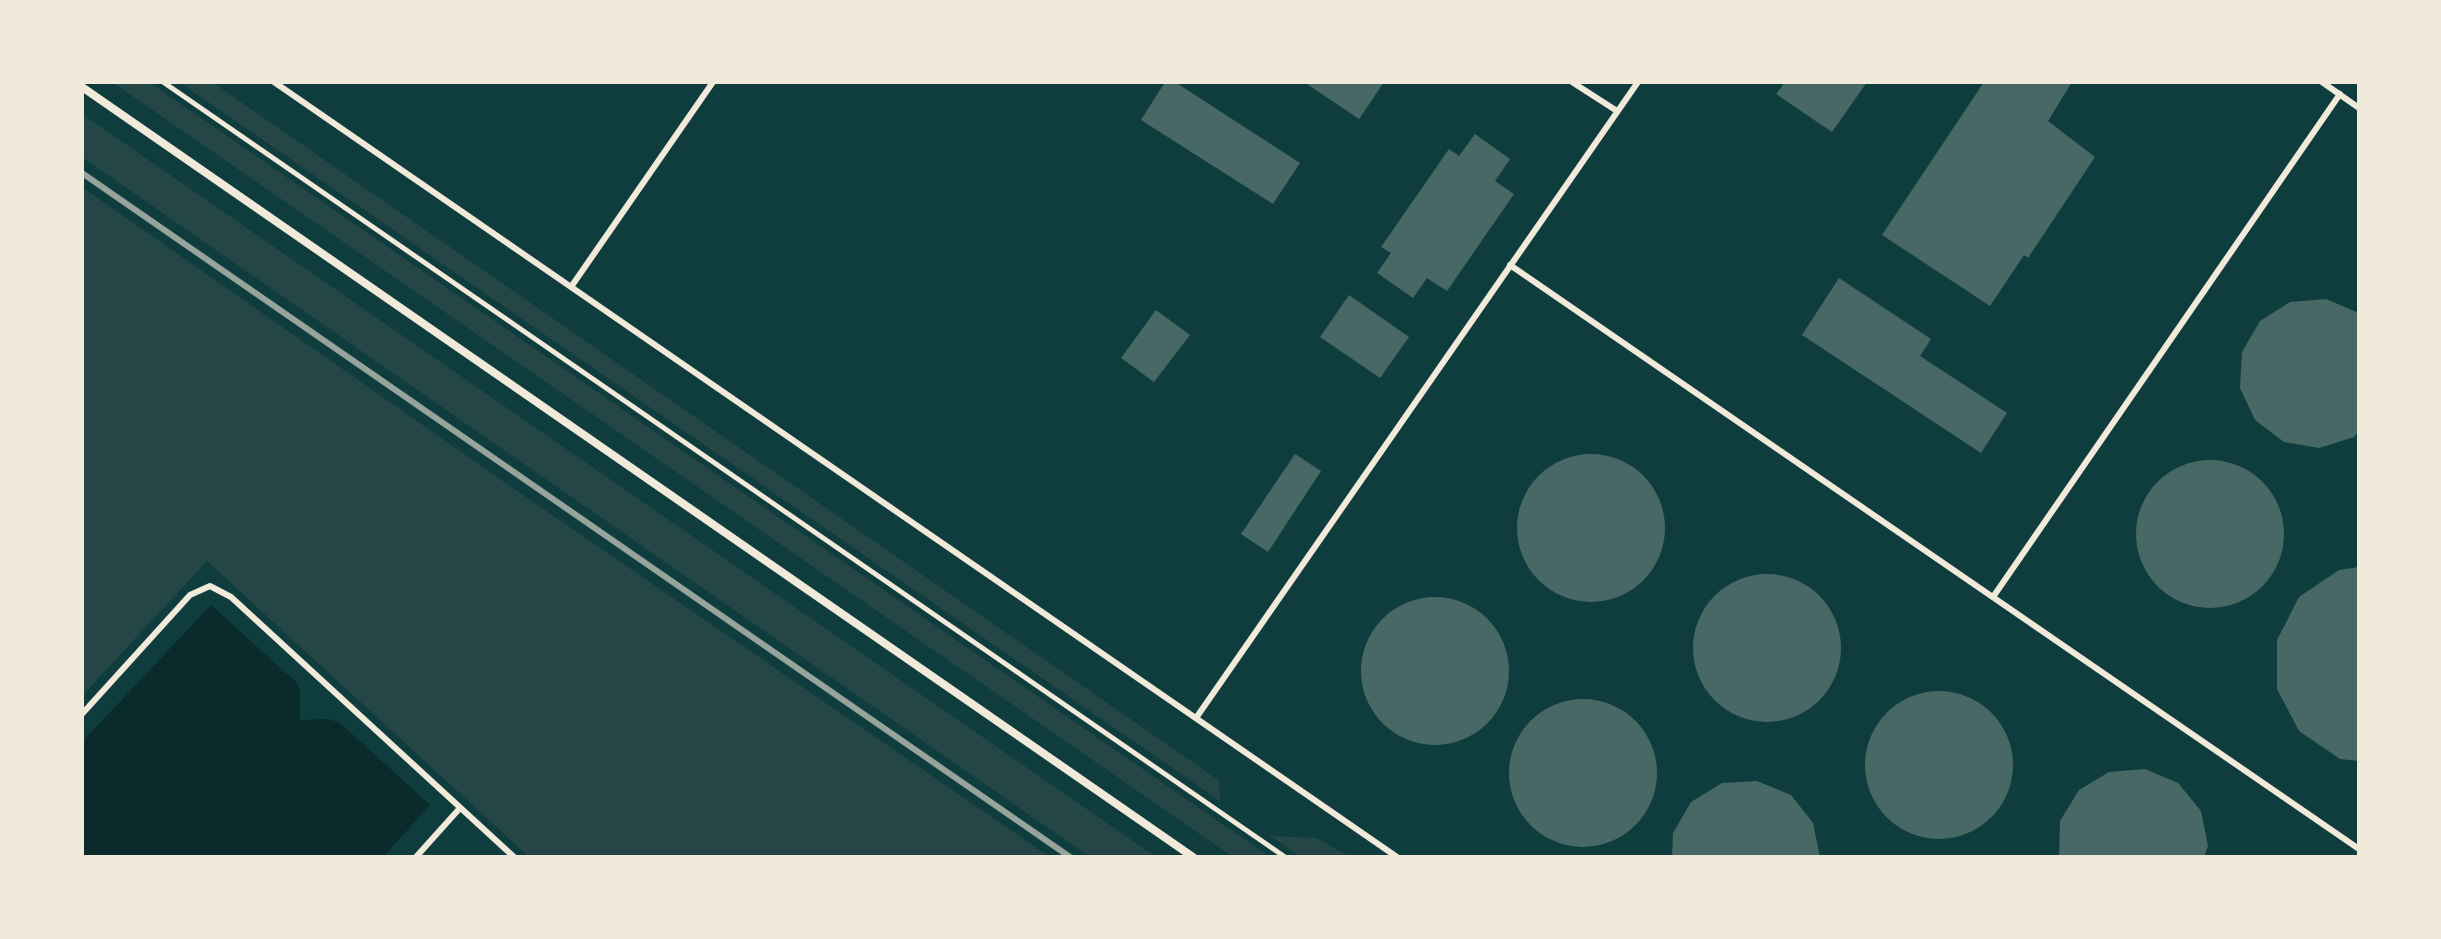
<!DOCTYPE html>
<html>
<head>
<meta charset="utf-8">
<style>
	body { margin:0 }
	#map { position:relative; width:2441px; height:939px; overflow:hidden; background:#0f3d3e; font-family:"Alegreya Sans",sans-serif }
	canvas { display:block }
	.frame { position:absolute; inset:0; border:84px solid #f1e9da; pointer-events:none }
</style>
</head>
<body>
<div id="map">
<canvas width="2441" height="939"></canvas>
<div class="frame"></div>
</div>
<script>
const ctx = document.querySelector('canvas').getContext('2d');
ctx.lineJoin = 'round';
function fill(path, color) {
  ctx.fillStyle = color;
  ctx.fill(path, 'evenodd');
}
function strokePath(path, color, width, dash) {
  ctx.strokeStyle = color;
  ctx.lineWidth = width;
  ctx.lineCap = dash ? 'butt' : 'round';
  ctx.setLineDash(dash || []);
  ctx.stroke(path);
}
fill(new Path2D(`
	M 112,82 L 149,82 L 1270,857 L 1233,857 Z
	M 179,82 L 212,82 L 1201,768 L 1219,781 L 1220,801 Z
	M 82,114 L 1156,857 L 1090,857 L 82,157 Z
	M 82,187 L 507,484 L 1050,857 L 529,857 L 207,561 L 82,696 Z
	M 1270,836 L 1316,838 L 1351,857 L 1301,857 Z`), '#244646');
fill(new Path2D(`
	M 211,605 L 297,683 L 300,692 L 300,720 L 326,719 L 339,722 L 430,805 L 383,857 L 82,857 L 82,742 Z`), '#0a2a2b');
fill(new Path2D(`
	M 1165,82 L 1175,82 L 1300,163 L 1273,204 L 1141,120 Z
	M 1304,82 L 1384,82 L 1359,119 Z
	M 1785,82 L 1867,82 L 1832,132 L 1776,94 Z
	M 1984,82 L 2072,82 L 2048,121 L 2095,157 L 2028,258 L 2024,255 L 1990,306 L 1882,235 Z
	M 1475,134 L 1510,159 L 1495,181 L 1514,194 L 1447,291 L 1427,278 L 1413,298 L 1377,273 L 1391,253 L 1381,247 L 1449,149 L 1459,156 Z
	M 1839,278 L 1931,339 L 1920,356 L 2007,413 L 1981,453 L 1802,335 Z
	M 1349,295 L 1409,337 L 1380,378 L 1320,337 Z
	M 2326,299 L 2359,313 L 2359,431 L 2354,437 L 2319,448 L 2284,442 L 2255,420 L 2240,388 L 2242,352 L 2260,321 L 2290,302 Z
	M 1156,310 L 1190,335 L 1154,382 L 1121,358 Z
	M 1295,454 L 1321,471 L 1268,552 L 1241,534 Z
	M1517 528a74 74 0 1 1 148 0a74 74 0 1 1-148 0Z
	M2136 534a74 74 0 1 1 148 0a74 74 0 1 1-148 0Z
	M 2359,567 L 2359,761 L 2340,759 L 2299,731 L 2277,689 L 2277,640 L 2299,597 L 2339,570 Z
	M1693 648a74 74 0 1 1 148 0a74 74 0 1 1-148 0Z
	M1361 671a74 74 0 1 1 148 0a74 74 0 1 1-148 0Z
	M1865 765a74 74 0 1 1 148 0a74 74 0 1 1-148 0Z
	M1509 773a74 74 0 1 1 148 0a74 74 0 1 1-148 0Z
	M 2145,769 L 2178,783 L 2201,811 L 2208,846 L 2204,857 L 2059,857 L 2060,821 L 2079,790 L 2109,772 Z
	M 1757,781 L 1791,795 L 1813,823 L 1820,857 L 1672,857 L 1673,833 L 1691,802 L 1722,783 Z`), '#486865');
strokePath(new Path2D(`
	M 163,82 L 1285,857`), '#f1e9da', 5);
strokePath(new Path2D(`
	M 274,82 L 1397,857
	M 1572,82 L 1617,111
	M 2322,82 L 2359,108
	M 1510,265 L 2359,849
	M 571,287 L 713,82
	M 1993,597 L 2340,94
	M 82,714 L 190,595 L 210,586 L 231,597 L 514,857
	M 1196,718 L 1638,82
	M 416,857 L 460,808`), '#f1e9da', 6);
strokePath(new Path2D(`
	M 82,87 L 1193,857`), '#f1e9da', 8);
strokePath(new Path2D(`
	M 82,173 L 1070,857`), '#97a49c', 6);
</script>
</body>
</html>
